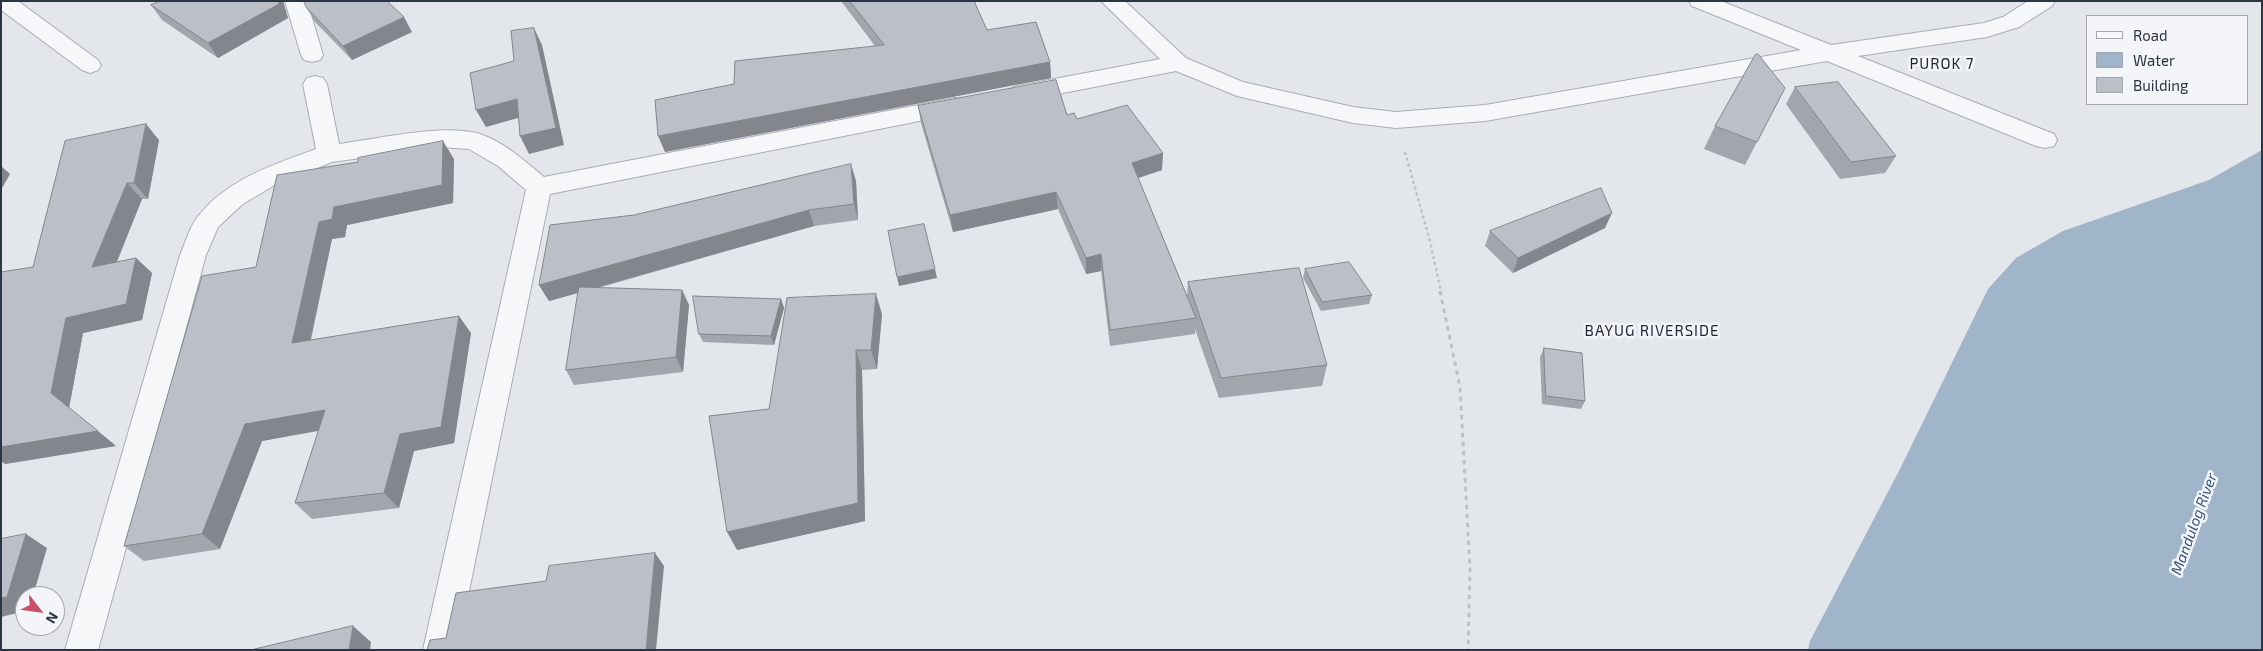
<!DOCTYPE html>
<html>
<head>
<meta charset="utf-8">
<style>
	body { margin:0 }
	#map { position:relative; width:2263px; height:651px; overflow:hidden; background:#e3e6eb; font-family:"Exo 2",sans-serif }
	canvas { display:block }
	.frame { position:absolute; inset:0; border:2px solid #2b3543; pointer-events:none }
	.legend { position:absolute; left:2086px; top:15px; width:162px; height:90px; box-sizing:border-box; background:#f3f5f8; border:1px solid #a3a8b0; margin:0; padding:6px 9px; list-style:none; font-size:15px; color:#2b3543 }
	.legend li { display:flex; align-items:center; gap:10px; height:25px }
	.legend b { width:25px; border:1px solid #a3a8b0 }
	.north { position:absolute; left:15px; top:586px; width:50px; height:50px; box-sizing:border-box; background:#f3f5f8; border:1px solid #a3a8b0; border-radius:50%; rotate:120deg; font-size:14px; font-weight:700; line-height:20px; text-align:center; color:#2b3543 }
	.north::after { content:''; display:block; margin:auto; width:18px; height:22px; background:#ca4e65; clip-path:polygon(50% 0,100% 100%,50% 72%,0 100%) }
</style>
</head>
<body>
<div id="map">
<canvas width="2263" height="651"></canvas>
<div class="frame"></div>
<ul class="legend">
<li><b style="height:6px;background:#f6f7f9"></b>Road</li>
<li><b style="height:14px;background:#a0b5c9"></b>Water</li>
<li><b style="height:14px;background:#bbc0c8"></b>Building</li>
</ul>
<div class="north">N</div>
</div>
<script>
const ctx = document.querySelector('canvas').getContext('2d');
ctx.lineJoin = 'round';
function fill(path, color) {
  ctx.fillStyle = color;
  ctx.fill(path, 'evenodd');
}
function strokePath(path, color, width, dash) {
  ctx.strokeStyle = color;
  ctx.lineWidth = width;
  ctx.lineCap = dash ? 'butt' : 'round';
  ctx.setLineDash(dash || []);
  ctx.stroke(path);
}
function label(font, color, halo, rows, align = 'center') {
  ctx.font = font + ' "Exo 2",sans-serif';
  ctx.lineWidth = 5;
  ctx.setLineDash([]);
  ctx.textBaseline = 'middle';
  ctx.strokeStyle = halo;
  ctx.fillStyle = color;
  for (const [text, x, y, turn = 0] of rows) {
    ctx.save();
    ctx.translate(x, y);
    ctx.rotate((+turn || 0) * Math.PI / 180);
    ctx.textAlign = isNaN(turn) ? turn : align;
    if (halo) ctx.strokeText(text, 0, 0);
    ctx.fillText(text, 0, 0);
    ctx.restore();
  }
}
fill(new Path2D(`
	M 2262,150 L 2262,650 L 1808,650 L 1810,641 L 1900,469 L 1988,289 L 2016,258 L 2063,231 L 2209,180 Z`), '#a0b5c9');
const minor = new Path2D(`
	M 1,1 L 18,1 L 98,60 L 101,65 L 98,70 L 90,73 L 82,70 L 1,10 Z
	M 285,1 L 307,1 L 323,55 L 320,60 L 312,62 L 304,60 L 301,55 Z
	M 1101,1 L 1125,1 L 1186,58 L 1243,82 L 1353,107 L 1396,112 L 1485,105 L 1801,50 L 1692,6 L 1689,1 L 1721,1 L 1831,45 L 1984,23 L 2003,17 L 2028,1 L 2055,1 L 2052,6 L 2019,27 L 1987,37 L 1858,56 L 2054,134 L 2057,140 L 2054,146 L 2045,148 L 2036,146 L 1827,61 L 1485,121 L 1396,128 L 1353,123 L 1237,96 L 1176,71 L 1022,101 L 1014,99 L 1010,93 L 1014,87 L 1022,85 L 1160,59 Z
	M 315,76 L 323,78 L 327,84 L 339,144 C 377,139 445,123 480,134 C 504,142 525,161 544,177 L 955,98 L 963,100 L 967,106 L 963,112 L 955,114 L 550,194 L 457,650 L 423,650 L 526,190 L 498,166 L 469,149 L 440,147 L 332,162 L 273,186 L 243,204 L 218,227 L 206,255 L 98,650 L 65,650 L 180,255 C 186,241 190,225 200,214 C 228,179 275,164 316,149 L 303,84 L 307,78 Z`);
strokePath(minor, '#a8adb5', 2);
strokePath(new Path2D(`
	M 1405,152 L 1430,241 L 1441,292`), '#bdc1c6', 2.5, [3, 3]);
strokePath(new Path2D(`
	M 1440,291 L 1460,387 L 1470,568 L 1468,650`), '#bdc1c6', 3, [4.5, 4.5]);
fill(minor, '#f6f7f9');
fill(new Path2D(`
	M 157,1 L 283,1 L 288,18 L 218,58 L 162,20 L 151,5 L 158,2 Z
	M 841,1 L 974,1 L 987,30 L 1050,62 L 1051,78 L 665,152 L 734,84 L 875,46 Z
	M 306,7 L 412,32 L 352,60 L 315,22 Z
	M 1795,87 L 1896,156 L 1885,173 L 1840,179 L 1786,104 Z
	M 918,106 L 1067,115 L 1077,119 L 1162,170 L 1138,178 L 1187,296 L 1188,282 L 1327,365 L 1322,386 L 1219,398 L 1195,329 L 1195,334 L 1110,346 L 1101,271 L 1086,274 L 1058,209 L 953,232 L 921,123 Z
	M 1715,126 L 1757,142 L 1745,165 L 1704,149 Z
	M 159,140 L 148,199 L 142,199 L 117,262 L 136,258 L 152,273 L 142,320 L 83,333 L 69,408 L 116,446 L 5,464 L 33,267 Z
	M 454,159 L 453,203 L 347,225 L 345,237 L 332,239 L 311,340 L 471,333 L 454,443 L 414,451 L 399,508 L 312,519 L 295,503 L 319,430 L 262,441 L 220,549 L 144,561 L 124,546 L 256,267 Z
	M 856,181 L 858,220 L 814,226 L 598,288 L 682,290 L 689,305 L 683,372 L 574,385 L 566,370 L 578,293 L 549,301 L 539,285 L 634,215 Z
	M 1605,228 L 1513,273 L 1485,246 L 1490,231 Z
	M 1305,269 L 1372,295 L 1369,304 L 1321,311 L 1303,278 Z
	M 781,299 L 784,308 L 774,345 L 703,342 L 699,334 Z
	M 882,314 L 877,369 L 862,370 L 865,521 L 737,550 L 769,409 Z
	M 1544,348 L 1585,401 L 1581,409 L 1542,404 L 1540,357 Z`), '#a1a5ac');
fill(new Path2D(`
	M 278,1 L 283,1 L 288,18 L 218,58 L 208,43 Z
	M 404,17 L 412,32 L 352,60 L 343,46 Z
	M 534,28 L 542,45 L 564,145 L 529,154 L 520,136 Z
	M 1050,62 L 1051,78 L 665,152 L 658,136 Z
	M 517,99 L 525,116 L 486,127 L 476,110 Z
	M 146,124 L 159,140 L 148,199 L 134,183 Z
	M 443,141 L 454,159 L 453,203 L 347,225 L 345,237 L 332,239 L 306,360 L 292,343 L 319,222 L 334,207 Z
	M 1163,153 L 1162,170 L 1132,180 L 1132,163 Z
	M 851,164 L 856,181 L 858,220 L 854,204 Z
	M 1,166 L 10,174 L 1,190 Z
	M 127,183 L 142,199 L 108,283 L 92,267 Z
	M 1056,192 L 1058,209 L 953,232 L 950,215 Z
	M 809,210 L 814,226 L 549,301 L 539,285 Z
	M 1612,213 L 1605,228 L 1513,273 L 1518,258 Z
	M 1101,254 L 1101,271 L 1086,274 L 1086,258 Z
	M 136,258 L 152,273 L 142,320 L 83,333 L 69,408 L 51,393 L 66,318 Z
	M 935,269 L 937,278 L 899,286 L 897,277 Z
	M 682,290 L 689,305 L 683,372 L 676,357 Z
	M 876,294 L 882,314 L 877,369 L 871,350 Z
	M 781,299 L 784,308 L 774,345 L 771,336 Z
	M 459,316 L 471,333 L 454,443 L 414,451 L 399,508 L 384,493 L 400,434 Z
	M 856,350 L 862,370 L 865,521 L 737,550 L 727,532 Z
	M 325,410 L 340,427 L 262,441 L 220,549 L 202,534 L 245,424 Z
	M 98,431 L 116,446 L 5,464 L 1,461 L 1,444 Z
	M 26,534 L 47,548 L 33,596 L 25,596 L 25,611 L 1,617 L 1,598 Z
	M 655,553 L 664,566 L 656,650 L 646,650 Z
	M 353,626 L 371,642 L 370,650 L 349,650 Z`), '#83868c');
const building = new Path2D(`
	M 160,1 L 278,1 L 279,4 L 208,43 L 151,5 Z
	M 304,1 L 387,1 L 404,17 L 343,46 L 306,7 Z
	M 850,1 L 974,1 L 987,30 L 1036,22 L 1050,62 L 658,136 L 655,100 L 734,84 L 735,61 L 884,45 Z
	M 534,28 L 556,128 L 520,136 L 517,99 L 476,110 L 470,73 L 514,61 L 511,31 Z
	M 1758,54 L 1785,88 L 1757,142 L 1715,126 L 1755,55 Z
	M 1056,80 L 1067,115 L 1074,113 L 1077,119 L 1127,105 L 1163,153 L 1132,163 L 1196,318 L 1110,330 L 1101,254 L 1086,258 L 1056,192 L 950,215 L 918,106 Z
	M 1838,82 L 1896,156 L 1851,162 L 1795,87 Z
	M 146,124 L 134,183 L 127,183 L 92,267 L 136,258 L 126,304 L 66,318 L 51,393 L 98,431 L 1,447 L 1,272 L 33,267 L 65,141 Z
	M 443,141 L 442,185 L 334,207 L 332,219 L 319,222 L 292,343 L 459,316 L 441,427 L 400,434 L 384,493 L 295,503 L 325,410 L 245,424 L 202,534 L 124,546 L 202,276 L 256,267 L 277,175 L 358,162 L 358,158 Z
	M 851,164 L 854,204 L 809,210 L 539,285 L 550,225 L 634,215 Z
	M 1601,188 L 1612,213 L 1518,258 L 1490,231 Z
	M 924,224 L 935,269 L 897,277 L 888,231 Z
	M 1349,262 L 1372,295 L 1322,302 L 1305,269 Z
	M 1299,268 L 1327,365 L 1221,378 L 1188,282 Z
	M 579,287 L 682,290 L 676,357 L 566,370 Z
	M 876,294 L 871,350 L 856,350 L 858,503 L 727,532 L 709,416 L 769,409 L 787,298 Z
	M 693,296 L 781,299 L 771,336 L 699,334 Z
	M 1544,348 L 1582,353 L 1585,401 L 1546,396 Z
	M 26,534 L 7,597 L 1,598 L 1,539 Z
	M 655,553 L 646,650 L 427,650 L 430,640 L 446,638 L 456,593 L 546,581 L 549,566 Z
	M 353,626 L 349,650 L 251,650 Z`);
fill(building, '#bbc0c8');
strokePath(building, '#83868c', 1);
ctx.letterSpacing = '1px';
label('15px', '#1d2634', '#f3f5f8', [
	["PUROK 7",1942,64],
	["BAYUG RIVERSIDE",1652,331]
]);
ctx.letterSpacing = '0px';
label('italic 15px', '#375575', '#f3f5f8', [
	["Mandulog River",2194,524,-70]
]);
</script>
</body>
</html>
